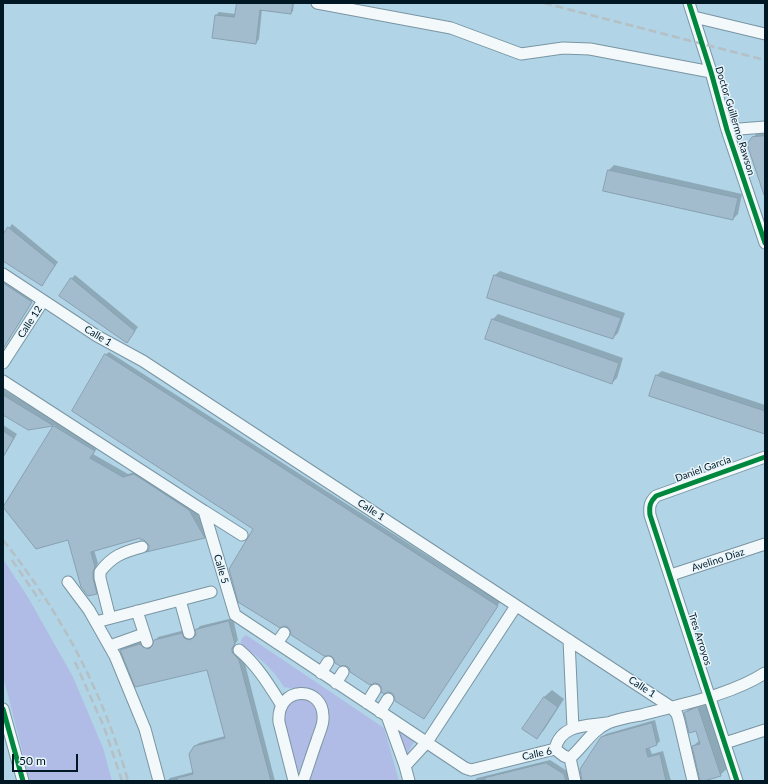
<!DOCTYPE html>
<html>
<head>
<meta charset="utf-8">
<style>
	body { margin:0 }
	#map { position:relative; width:768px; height:784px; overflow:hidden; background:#b1d4e6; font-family:Lato,sans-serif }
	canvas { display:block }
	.frame { position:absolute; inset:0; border:4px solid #001824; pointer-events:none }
	.scale { position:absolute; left:12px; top:754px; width:66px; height:18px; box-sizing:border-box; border:2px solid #001824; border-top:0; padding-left:5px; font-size:12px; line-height:14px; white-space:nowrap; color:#001824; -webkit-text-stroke:3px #e8f5fb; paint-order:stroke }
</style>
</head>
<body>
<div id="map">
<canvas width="768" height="784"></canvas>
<div class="frame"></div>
<div class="scale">50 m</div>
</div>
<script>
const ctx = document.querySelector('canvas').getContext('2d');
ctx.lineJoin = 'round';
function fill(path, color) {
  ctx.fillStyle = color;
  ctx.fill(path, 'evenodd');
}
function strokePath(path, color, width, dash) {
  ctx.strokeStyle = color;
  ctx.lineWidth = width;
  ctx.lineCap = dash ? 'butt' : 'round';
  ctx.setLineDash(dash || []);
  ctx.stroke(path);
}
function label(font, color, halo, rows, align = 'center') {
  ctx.font = font + ' Lato,sans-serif';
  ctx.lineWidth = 3;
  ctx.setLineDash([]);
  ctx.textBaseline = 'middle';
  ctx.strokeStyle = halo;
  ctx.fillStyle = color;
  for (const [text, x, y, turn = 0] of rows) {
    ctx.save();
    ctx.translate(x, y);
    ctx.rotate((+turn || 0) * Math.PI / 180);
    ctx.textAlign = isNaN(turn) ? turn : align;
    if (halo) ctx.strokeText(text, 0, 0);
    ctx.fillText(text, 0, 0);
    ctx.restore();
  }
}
fill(new Path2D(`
	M 3,559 L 29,599 L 73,677 L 103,748 L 112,781 L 30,781 L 3,676 Z
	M 246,635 L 384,728 L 399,781 L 308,781 L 324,706 L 295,689 L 284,687 C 274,670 258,655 240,646 L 242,638 Z
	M 301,697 L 313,701 L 318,712 L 315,729 L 301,770 L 298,772 L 295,770 L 283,717 L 285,708 L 293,700 Z
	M 398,729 L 415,740 L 407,754 L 404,753 L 397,732 Z`), '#b0bce5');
fill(new Path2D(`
	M 238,3 L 294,3 L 293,11 L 291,13 L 262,9 L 259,39 L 256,43 L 213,37 L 216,15 L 219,12 L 252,16 Z
	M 765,133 L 765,196 L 748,144 L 756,134 Z
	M 614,165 L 742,194 L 738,214 L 733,219 L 605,191 L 609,170 Z
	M 12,224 L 58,262 L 42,285 L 3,260 L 3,237 Z
	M 500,271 L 625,313 L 618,333 L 613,338 L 495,275 Z
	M 75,275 L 138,327 L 127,342 L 71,279 Z
	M 3,278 L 34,298 L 3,349 Z
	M 498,314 L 623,358 L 617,378 L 612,383 L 486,339 L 493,319 Z
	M 109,352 L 500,602 L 424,718 L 380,683 L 350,668 L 254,528 L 105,355 Z
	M 662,371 L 765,405 L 765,433 L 657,375 Z
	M 3,389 L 98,447 L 93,454 L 128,474 L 138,471 L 193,506 L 208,533 L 204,537 L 150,549 L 150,544 L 141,537 L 94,550 L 98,563 L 96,567 L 96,574 L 100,589 L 96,593 L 69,539 L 5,507 L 55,425 L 28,429 L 3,413 Z
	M 3,425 L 17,434 L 3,458 Z
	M 233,618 L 238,640 L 235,644 L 235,648 L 243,656 L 275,781 L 167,781 L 170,778 L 193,772 L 195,746 L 199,743 L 225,736 L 207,668 L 121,650 L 124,647 L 144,641 L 146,644 L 154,646 L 155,641 L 158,637 L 185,630 L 188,635 L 195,637 L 197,635 L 196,630 L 200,626 Z
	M 552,690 L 564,699 L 544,730 L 537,737 L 544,697 Z
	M 706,701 L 728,768 L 720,775 L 693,746 L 700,740 L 696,729 L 685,713 L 692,706 Z
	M 655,720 L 660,741 L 657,744 L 649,747 L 652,754 L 663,751 L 671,781 L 583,781 L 602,738 L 606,734 Z
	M 550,760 L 567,771 L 570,781 L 474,781 L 477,778 Z`), '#0003');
const building = new Path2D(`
	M 237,3 L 293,3 L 291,14 L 260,10 L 256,44 L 212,38 L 215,15 L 234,17 Z
	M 765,136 L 765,195 L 764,195 L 747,144 L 752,137 Z
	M 608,170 L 738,198 L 733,220 L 603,191 Z
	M 8,227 L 55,265 L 42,286 L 3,261 L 3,235 Z
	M 494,275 L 621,318 L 613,339 L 487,298 Z
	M 71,278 L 135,331 L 127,343 L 59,296 Z
	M 3,283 L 32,302 L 3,349 Z
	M 492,319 L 619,363 L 612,384 L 485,339 Z
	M 105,354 L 498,606 L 424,719 L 395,701 L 394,696 L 392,693 L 388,692 L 384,694 L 381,692 L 381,687 L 379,684 L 375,683 L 370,685 L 350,672 L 349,668 L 346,666 L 340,666 L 335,663 L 334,659 L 331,656 L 324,656 L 291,635 L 290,630 L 288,627 L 284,626 L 280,628 L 238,602 L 229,569 L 253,529 L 72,411 Z
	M 656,375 L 765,411 L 765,434 L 649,396 Z
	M 3,395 L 95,451 L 90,458 L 123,477 L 134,474 L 189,510 L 205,538 L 146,552 L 149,549 L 149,545 L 144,540 L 141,540 L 140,538 L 91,552 L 95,567 L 93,572 L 93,578 L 97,594 L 88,596 L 81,587 L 68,540 L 36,549 L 3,507 L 53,426 L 28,430 L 3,415 Z
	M 3,431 L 14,438 L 3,457 Z
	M 229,621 L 235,644 L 232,648 L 232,652 L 239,660 L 271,781 L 178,781 L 177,778 L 193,774 L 189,754 L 194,746 L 225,738 L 207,670 L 135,687 L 120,650 L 140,644 L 143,647 L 149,649 L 152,646 L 154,640 L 182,633 L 184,638 L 190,640 L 196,635 L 195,630 Z
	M 544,697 L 558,707 L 537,739 L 522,729 Z
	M 698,707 L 721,776 L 704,781 L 700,781 L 692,746 L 700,744 L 696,731 L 689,733 L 684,713 Z
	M 652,723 L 657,745 L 646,749 L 648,757 L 660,754 L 666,781 L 582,781 L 580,769 L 601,737 Z
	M 546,763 L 564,774 L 566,781 L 485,781 L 485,778 Z`);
fill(building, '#a2bccd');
strokePath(building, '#88a0b0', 1);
const minor = new Path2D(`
	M 317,3 L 451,28 L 521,54 L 563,48 L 590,49 L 711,72
	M 689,3 L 711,72 L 727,130 L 765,243
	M 694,17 L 765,34
	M 727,130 L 765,127
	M 3,274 L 97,336 L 143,361 L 671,707 L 677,714 L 679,721 L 693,781
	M 3,363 L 43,301
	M 3,381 L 204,511 L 235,615 L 387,716 L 405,766 L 409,781
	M 204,511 L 242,535
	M 671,575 L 765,544
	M 68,582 L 89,610 L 115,656 L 145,729 L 159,781
	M 180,600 L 189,633
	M 137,611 L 147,642
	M 110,618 L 100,578 L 100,572 C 112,556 123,552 142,547
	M 96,622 L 211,592
	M 569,640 L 573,728
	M 277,643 L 284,633
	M 110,646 L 144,634
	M 239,650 C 257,665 269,685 281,704
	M 321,673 L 328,662
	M 336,683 L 343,672
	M 367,703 L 375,690
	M 3,709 L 23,781
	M 380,712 L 388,699
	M 387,716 L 465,768 L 471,770 L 555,749 L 564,756 L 570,758 C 583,747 592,730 608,723 C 618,719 630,717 641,715 C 681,704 729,696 765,673
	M 725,743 L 765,730
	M 555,749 C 561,724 586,726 607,723
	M 570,758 L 575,781
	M 405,766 L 427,742 L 516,606
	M 294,781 L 279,722 C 276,685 325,684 323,719 C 323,726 319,733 317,740 C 312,754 308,767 303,781
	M 737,781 L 650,515 C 649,506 650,502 656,496 L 765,457`);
strokePath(minor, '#7995a3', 13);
strokePath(minor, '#f3f9fb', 11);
strokePath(new Path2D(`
	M 544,3 L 765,60
	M 3,540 C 61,613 103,691 128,781
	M 12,560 L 40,601
	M 75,662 L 104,727 L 122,781`), '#b5c0c5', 2.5, [8, 4]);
strokePath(new Path2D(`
	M 689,3 L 711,72 L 727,130 L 765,243
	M 3,709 L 23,781
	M 737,781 L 650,515 C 649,506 650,502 656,496 L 765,457`), '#00873e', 5);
label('10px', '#001824', '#e8f5fb', [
	["Doctor Guillermo Rawson",735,121,73],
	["Calle 12",30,322,-57],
	["Calle 1",98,336,31],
	["Daniel García",703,469,-20],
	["Calle 1",371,510,33],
	["Avelino Díaz",718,560,-18],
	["Calle 5",221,569,74],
	["Tres Arroyos",700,639,72],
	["Calle 1",642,687,33],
	["Calle 6",537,754,-12]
]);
</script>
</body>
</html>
